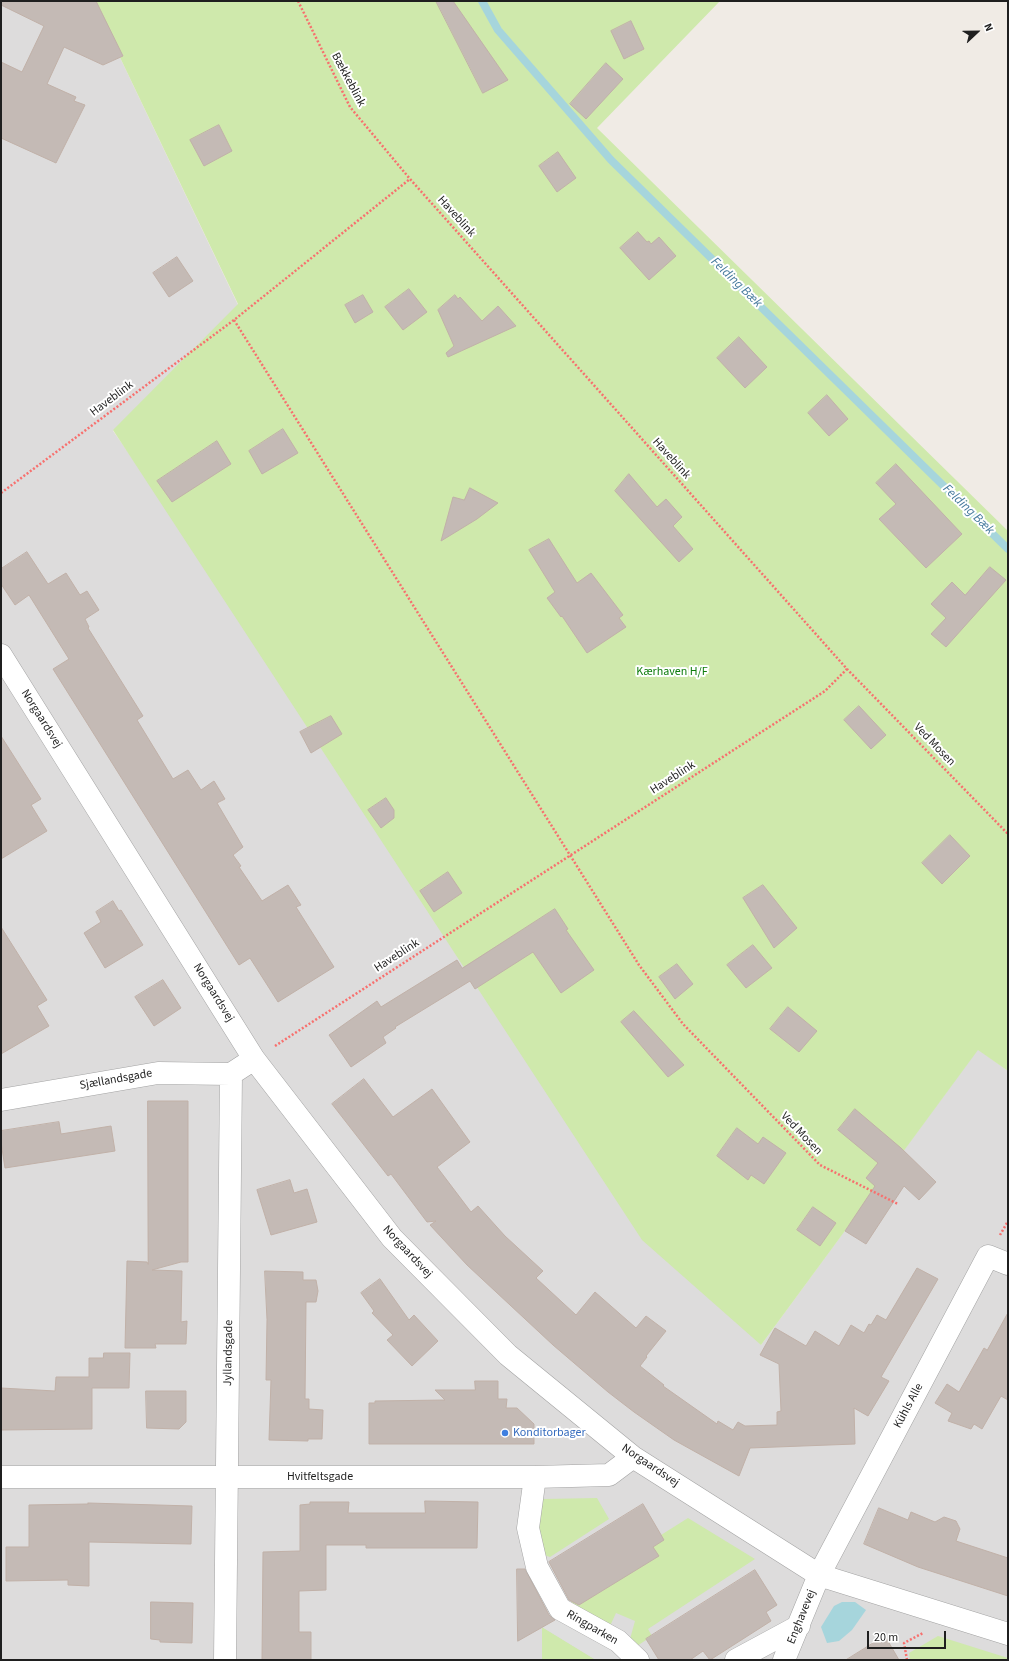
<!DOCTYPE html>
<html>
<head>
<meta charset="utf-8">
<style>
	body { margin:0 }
	#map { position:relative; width:1009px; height:1661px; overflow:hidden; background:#f0ebe5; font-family:"Source Sans 3",sans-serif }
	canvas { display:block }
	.frame { position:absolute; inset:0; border:2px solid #1f1f1f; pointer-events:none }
	.north { position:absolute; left:957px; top:12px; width:40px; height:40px; -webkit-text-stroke:3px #fff; paint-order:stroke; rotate:68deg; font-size:11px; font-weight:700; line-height:16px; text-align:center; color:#1f1f1f }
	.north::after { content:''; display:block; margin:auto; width:14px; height:18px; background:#1f1f1f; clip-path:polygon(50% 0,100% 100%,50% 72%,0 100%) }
	.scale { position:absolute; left:867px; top:1631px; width:79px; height:18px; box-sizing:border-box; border:2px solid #1f1f1f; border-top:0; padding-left:5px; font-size:12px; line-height:14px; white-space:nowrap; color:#1f1f1f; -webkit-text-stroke:3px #fff; paint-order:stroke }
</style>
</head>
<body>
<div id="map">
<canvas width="1009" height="1661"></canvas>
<div class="frame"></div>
<div class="north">N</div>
<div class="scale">20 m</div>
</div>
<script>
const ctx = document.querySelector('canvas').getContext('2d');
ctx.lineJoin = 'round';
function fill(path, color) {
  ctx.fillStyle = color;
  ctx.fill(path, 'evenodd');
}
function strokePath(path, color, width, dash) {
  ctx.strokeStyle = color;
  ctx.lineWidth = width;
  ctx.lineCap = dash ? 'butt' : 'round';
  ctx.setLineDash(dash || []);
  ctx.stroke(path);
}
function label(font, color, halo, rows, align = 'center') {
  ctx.font = font + ' "Source Sans 3",sans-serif';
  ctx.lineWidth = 4;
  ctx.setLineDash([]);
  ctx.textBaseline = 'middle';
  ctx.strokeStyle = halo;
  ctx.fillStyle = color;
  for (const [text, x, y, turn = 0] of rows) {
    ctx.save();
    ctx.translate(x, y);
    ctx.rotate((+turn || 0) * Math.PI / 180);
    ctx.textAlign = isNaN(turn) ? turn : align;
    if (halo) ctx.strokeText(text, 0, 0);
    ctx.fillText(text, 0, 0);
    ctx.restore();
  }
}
fill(new Path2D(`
	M 1,1 L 93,1 L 238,305 L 113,431 L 761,1345 L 978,1049 L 1008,1071 L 1008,1660 L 1,1660 Z`), '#dddcdc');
fill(new Path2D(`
	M 93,1 L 720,1 L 597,128 L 1008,531 L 1008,1071 L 978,1050 L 761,1345 L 642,1240 L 113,430 L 238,304 Z
	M 597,1498 L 609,1519 L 550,1557 L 541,1554 L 536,1512 L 543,1499 Z
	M 688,1518 L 755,1559 L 648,1629 L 652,1636 L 637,1646 L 630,1639 L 635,1621 L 616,1613 L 610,1626 L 577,1609 L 567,1596 L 572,1591 Z
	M 542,1627 L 596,1660 L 542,1660 Z
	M 938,1636 L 1008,1658 L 1008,1660 L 910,1660 L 909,1653 Z`), '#cfe9ac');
fill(new Path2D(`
	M 556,1619 L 611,1645 L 631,1660 L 596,1660 L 542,1627 Z`), '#dfdfdf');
fill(new Path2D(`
	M 842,1602 L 855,1602 L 866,1610 L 852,1630 L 839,1641 L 827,1643 L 821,1627 L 834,1606 Z`), '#a6d5dc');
strokePath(new Path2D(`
	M 482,1 L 498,30 L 611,160 L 1008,549`), '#a6d5dc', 8);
const building = new Path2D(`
	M 1,1 L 96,1 L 123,56 L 103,65 L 64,47 L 47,84 L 76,97 L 74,101 L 85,105 L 56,163 L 1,138 L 1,62 L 22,72 L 44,26 L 1,5 Z
	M 436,1 L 453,1 L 508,80 L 483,93 Z
	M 631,21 L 644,49 L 624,59 L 611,31 Z
	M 606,63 L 623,79 L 586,119 L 570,104 Z
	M 219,125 L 232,151 L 204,166 L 190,140 Z
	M 558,152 L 576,178 L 557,192 L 539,166 Z
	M 638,232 L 647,242 L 649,241 L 651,244 L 659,237 L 676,256 L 649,280 L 620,248 Z
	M 177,257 L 193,281 L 169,297 L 153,273 Z
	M 409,289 L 427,312 L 403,330 L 385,307 Z
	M 363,295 L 373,312 L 355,323 L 345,305 Z
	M 455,295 L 458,299 L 460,297 L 482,321 L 498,306 L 516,326 L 448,357 L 446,353 L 454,346 L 438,310 Z
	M 739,337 L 767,367 L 745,388 L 717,358 Z
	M 827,395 L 848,419 L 829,436 L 808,413 Z
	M 283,429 L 298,453 L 262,474 L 249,451 Z
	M 217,441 L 231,464 L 172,502 L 157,481 Z
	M 896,464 L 962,534 L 926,568 L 879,519 L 896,504 L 876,483 Z
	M 629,474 L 657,507 L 666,499 L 682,517 L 673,526 L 693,549 L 679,562 L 615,491 Z
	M 470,488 L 498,503 L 477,519 L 441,541 L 453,497 L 464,500 Z
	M 549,539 L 577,583 L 591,573 L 623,615 L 619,618 L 626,627 L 587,653 L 562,616 L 561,617 L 547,598 L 555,592 L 529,550 Z
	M 27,552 L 48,584 L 66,573 L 80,595 L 87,591 L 99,610 L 85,619 L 89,627 L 88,628 L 143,716 L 137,720 L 173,779 L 188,770 L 201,790 L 214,781 L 225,799 L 217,803 L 243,847 L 233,855 L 241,866 L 239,867 L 262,901 L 288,885 L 301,905 L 296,907 L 334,967 L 278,1002 L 250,958 L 239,965 L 53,669 L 69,659 L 29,595 L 15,605 L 1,584 L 1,569 Z
	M 990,567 L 1006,580 L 946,647 L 931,634 L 946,618 L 931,604 L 952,582 L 965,595 Z
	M 859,706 L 886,735 L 871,749 L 844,720 Z
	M 331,716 L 342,734 L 311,753 L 300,732 Z
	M 1,736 L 41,799 L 31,805 L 47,831 L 1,859 Z
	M 386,798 L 394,810 L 394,818 L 381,828 L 368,810 Z
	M 950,835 L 970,856 L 942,884 L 922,863 Z
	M 448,872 L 462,893 L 434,912 L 420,891 Z
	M 763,885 L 797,928 L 774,948 L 743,898 Z
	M 113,901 L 119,911 L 121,910 L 143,945 L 105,968 L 84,933 L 101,922 L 96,912 Z
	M 555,909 L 568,929 L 566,930 L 594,970 L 561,993 L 533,952 L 475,989 L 470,981 L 395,1027 L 396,1028 L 383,1037 L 386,1043 L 351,1067 L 329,1035 L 377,1001 L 381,1007 L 457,960 L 462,968 Z
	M 1,927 L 47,1000 L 37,1006 L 49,1026 L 1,1054 Z
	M 753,945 L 772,968 L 746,988 L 727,965 Z
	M 677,964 L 693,984 L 675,999 L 659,977 Z
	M 163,980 L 181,1008 L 154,1026 L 135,997 Z
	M 788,1007 L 817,1031 L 799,1052 L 770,1029 Z
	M 634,1011 L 684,1065 L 668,1077 L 621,1022 Z
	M 364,1079 L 393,1117 L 432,1089 L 470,1142 L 437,1167 L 471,1212 L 478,1206 L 505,1236 L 543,1271 L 536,1278 L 576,1315 L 595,1292 L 636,1328 L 646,1316 L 666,1331 L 646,1356 L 647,1357 L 640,1366 L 664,1385 L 663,1386 L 717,1424 L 718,1421 L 733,1430 L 738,1422 L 745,1426 L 777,1425 L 777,1412 L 781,1411 L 779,1364 L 760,1355 L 775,1328 L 806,1346 L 815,1331 L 839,1346 L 851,1325 L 864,1333 L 869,1324 L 871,1325 L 877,1315 L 886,1320 L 917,1268 L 938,1279 L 881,1377 L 889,1381 L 868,1416 L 854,1408 L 855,1444 L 750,1448 L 739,1476 L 674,1440 L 634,1412 L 608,1392 L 553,1345 L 467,1265 L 430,1225 L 436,1221 L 427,1222 L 391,1174 L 388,1176 L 332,1104 Z
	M 148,1101 L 188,1101 L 188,1262 L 181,1262 L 152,1270 L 182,1271 L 181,1322 L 187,1321 L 186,1344 L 155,1344 L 156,1348 L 125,1348 L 127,1261 L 147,1262 L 148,1264 Z
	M 855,1109 L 901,1148 L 936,1182 L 919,1200 L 904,1186 L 866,1244 L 845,1231 L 875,1186 L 866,1178 L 878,1163 L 838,1130 Z
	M 59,1122 L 61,1134 L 111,1126 L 115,1151 L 5,1168 L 1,1142 L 1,1131 Z
	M 737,1128 L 758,1144 L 763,1137 L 786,1153 L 764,1184 L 751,1175 L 748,1180 L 717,1156 Z
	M 290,1180 L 294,1193 L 307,1189 L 317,1222 L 271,1235 L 257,1190 Z
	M 813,1207 L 836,1223 L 820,1246 L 797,1230 Z
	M 265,1271 L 303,1272 L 303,1280 L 316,1280 L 318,1291 L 316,1302 L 306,1302 L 305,1399 L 309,1399 L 309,1409 L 323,1410 L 322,1439 L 308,1439 L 308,1441 L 269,1440 L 271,1380 L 266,1380 L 267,1320 Z
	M 380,1279 L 409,1320 L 414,1315 L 438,1341 L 412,1366 L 387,1340 L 393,1335 L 372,1313 L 374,1311 L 361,1293 Z
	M 1008,1313 L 1008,1400 L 1001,1396 L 982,1429 L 974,1424 L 971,1429 L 948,1421 L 952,1413 L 935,1403 L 947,1384 L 959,1392 L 984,1348 L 987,1350 Z
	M 104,1353 L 130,1353 L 129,1388 L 92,1388 L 92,1429 L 1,1430 L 1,1388 L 55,1391 L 56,1377 L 89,1377 L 89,1358 L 103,1358 Z
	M 475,1381 L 498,1381 L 498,1399 L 507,1399 L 506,1408 L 517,1408 L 534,1424 L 534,1444 L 369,1444 L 369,1403 L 375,1403 L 375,1401 L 445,1400 L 435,1390 L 475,1390 Z
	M 146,1391 L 186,1391 L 186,1422 L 179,1429 L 147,1428 Z
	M 425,1501 L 478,1502 L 477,1548 L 366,1548 L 366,1545 L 326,1545 L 326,1590 L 299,1591 L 299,1632 L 311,1632 L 311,1660 L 262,1660 L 263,1552 L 300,1551 L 300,1505 L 310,1504 L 310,1502 L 349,1502 L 348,1513 L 425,1513 Z
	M 88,1503 L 192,1506 L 191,1544 L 89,1542 L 89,1586 L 68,1585 L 68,1580 L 6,1581 L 6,1547 L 29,1547 L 29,1505 L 88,1504 Z
	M 643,1504 L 664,1540 L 653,1547 L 659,1556 L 579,1605 L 569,1600 L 549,1562 Z
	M 879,1508 L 908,1520 L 911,1512 L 935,1522 L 944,1517 L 956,1521 L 960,1529 L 956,1541 L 1008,1558 L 1008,1596 L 918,1567 L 864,1544 Z
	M 517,1569 L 525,1569 L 549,1615 L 555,1620 L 518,1641 Z
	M 755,1570 L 777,1605 L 766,1612 L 771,1621 L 710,1660 L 703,1651 L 690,1660 L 659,1660 L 646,1639 Z
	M 151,1602 L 193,1603 L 192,1643 L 160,1642 L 160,1640 L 151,1639 Z
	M 885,1636 L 899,1660 L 846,1660 Z`);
fill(building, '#c4bab5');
strokePath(building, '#c1b1a8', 1);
const street = new Path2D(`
	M 1,655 L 254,1059 L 392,1238 L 508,1355 L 633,1457 L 819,1575 L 1008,1634
	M 1,1100 L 158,1073 L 231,1074
	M 1,1477 L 535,1477 L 609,1475 L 633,1457
	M 535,1477 L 528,1528 L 537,1567 L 560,1609 L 618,1641 L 638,1660
	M 225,1660 L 231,1074 L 254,1059
	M 736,1660 L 799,1626
	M 784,1660 L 819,1575 L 988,1256 L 1008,1264`);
strokePath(street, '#a3a3a3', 23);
strokePath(new Path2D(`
	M 298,1 L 350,107 L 410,179 L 847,669 L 1008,834
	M 234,320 L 639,965 L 683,1024 L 820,1165 L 898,1204
	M 1,493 L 234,320 L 410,179
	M 275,1046 L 825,691 L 847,669
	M 1000,1235 L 1008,1221
	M 907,1660 L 904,1643 L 923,1633`), '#f7706e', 2.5, [2, 2]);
strokePath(street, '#fff', 22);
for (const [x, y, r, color] of [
	[505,1433,4,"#3f7fe0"]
]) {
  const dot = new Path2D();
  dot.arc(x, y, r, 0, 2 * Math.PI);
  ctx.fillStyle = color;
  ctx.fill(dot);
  strokePath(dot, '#fff', 1.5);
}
label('12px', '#1f1f1f', '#fff', [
	["Bækkeblink",348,80,62],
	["Haveblink",456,217,48],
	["Haveblink",112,399,-37],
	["Haveblink",671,459,48],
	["Norgaardsvej",41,719,58],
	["Ved Mosen",934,745,46],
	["Haveblink",673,778,-33],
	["Haveblink",397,956,-33],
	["Norgaardsvej",213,993,58],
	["Sjællandsgade",116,1080,-10],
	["Ved Mosen",801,1134,46],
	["Norgaardsvej",407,1252,47],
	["Jyllandsgade",229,1353,-89],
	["Kühls Alle",909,1406,-62],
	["Norgaardsvej",650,1466,34],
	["Hvitfeltsgade",320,1477],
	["Enghavevej",802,1617,-68],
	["Ringparken",592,1628,30]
]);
label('12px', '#0e7c0d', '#fff', [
	["Kærhaven H/F",672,672]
]);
label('12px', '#366cbe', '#fff', [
	["Konditorbager",513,1433]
], 'left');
label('italic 13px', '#467a9d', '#fff', [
	["Felding Bæk",736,283,44],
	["Felding Bæk",968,510,44]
]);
</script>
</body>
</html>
